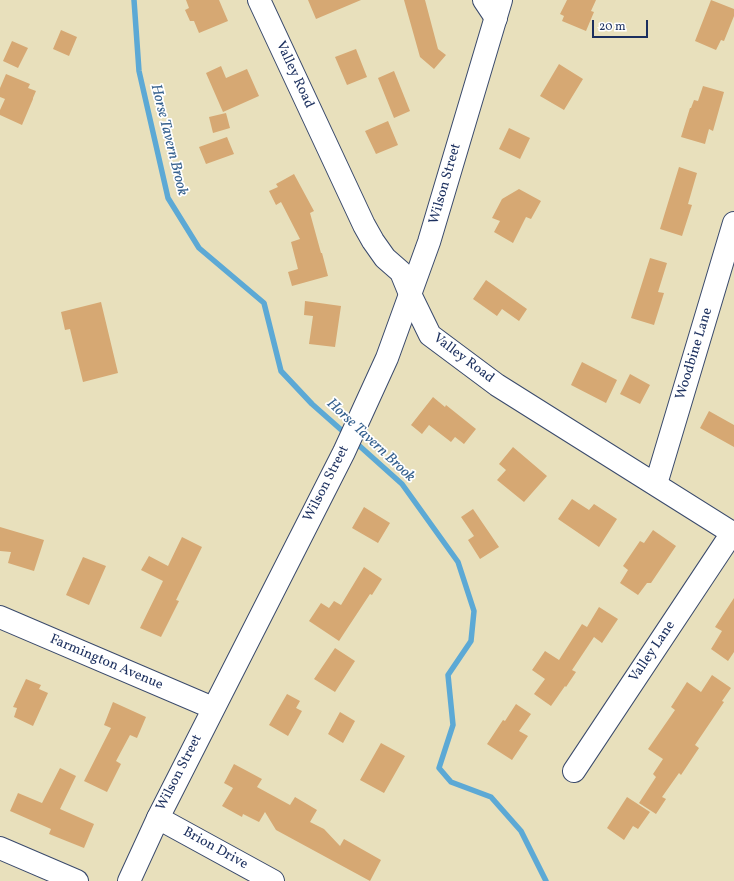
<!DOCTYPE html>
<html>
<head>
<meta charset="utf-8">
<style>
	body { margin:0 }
	#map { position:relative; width:734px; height:881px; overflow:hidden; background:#e8e0bc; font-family:Vollkorn,serif }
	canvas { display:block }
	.scale { position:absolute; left:592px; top:20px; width:56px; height:18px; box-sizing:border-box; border:2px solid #1b2f5e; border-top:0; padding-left:5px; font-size:12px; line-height:14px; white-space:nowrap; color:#1b2f5e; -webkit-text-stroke:3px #fff; paint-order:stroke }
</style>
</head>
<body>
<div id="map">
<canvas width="734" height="881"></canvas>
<div class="scale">20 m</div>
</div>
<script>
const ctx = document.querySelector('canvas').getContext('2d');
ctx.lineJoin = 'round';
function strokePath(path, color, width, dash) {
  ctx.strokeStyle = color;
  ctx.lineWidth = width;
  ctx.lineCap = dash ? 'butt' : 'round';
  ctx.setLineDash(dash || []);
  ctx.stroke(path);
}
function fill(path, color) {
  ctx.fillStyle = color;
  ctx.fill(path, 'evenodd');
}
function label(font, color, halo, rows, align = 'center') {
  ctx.font = font + ' Vollkorn,serif';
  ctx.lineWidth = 3.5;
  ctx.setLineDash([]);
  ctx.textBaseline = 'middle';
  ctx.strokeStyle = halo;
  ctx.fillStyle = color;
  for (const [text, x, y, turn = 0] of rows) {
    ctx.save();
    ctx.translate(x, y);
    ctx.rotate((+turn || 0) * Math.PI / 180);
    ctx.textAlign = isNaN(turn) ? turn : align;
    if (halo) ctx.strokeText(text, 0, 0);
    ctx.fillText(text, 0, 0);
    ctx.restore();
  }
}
strokePath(new Path2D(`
	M 134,0 L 139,71 L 168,198 L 199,248 L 264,303 L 281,371 L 312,404 L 347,435
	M 354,441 L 402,484 L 458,562 L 474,611 L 471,641 L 448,675 L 453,725 L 439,768 L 451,782 L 491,797 L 521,831 L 546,881`), '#5ca9d5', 5.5);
fill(new Path2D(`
	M 186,0 L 219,0 L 228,21 L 199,33 L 194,21 L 190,21 L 185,10 L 189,8 Z
	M 308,0 L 361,0 L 316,19 Z
	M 404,0 L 425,0 L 438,49 L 446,55 L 434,69 L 420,57 Z
	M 567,0 L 596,0 L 591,11 L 594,12 L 586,31 L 562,21 L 564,16 L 560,14 Z
	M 711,0 L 734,9 L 734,16 L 724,41 L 721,40 L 716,50 L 695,41 Z
	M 61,30 L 77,37 L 69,56 L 53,49 Z
	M 12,41 L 28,48 L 18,68 L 3,61 Z
	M 356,49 L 367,77 L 347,85 L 335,57 Z
	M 559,64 L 583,79 L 564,110 L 540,96 Z
	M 221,66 L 226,78 L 247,69 L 259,96 L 223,112 L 206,73 Z
	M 394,71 L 410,111 L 394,118 L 378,78 Z
	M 6,74 L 30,84 L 28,88 L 36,91 L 33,98 L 33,99 L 22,125 L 0,115 L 0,110 L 5,99 L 0,97 L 0,88 Z
	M 703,86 L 724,92 L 713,131 L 709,129 L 705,144 L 681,137 L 690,108 L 691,108 L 694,100 L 698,101 Z
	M 226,113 L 230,128 L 213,133 L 209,117 Z
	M 388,121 L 398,145 L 376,154 L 365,131 Z
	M 509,128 L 530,138 L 520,159 L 499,149 Z
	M 227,137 L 234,154 L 206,164 L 199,147 Z
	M 679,167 L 697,173 L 688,204 L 692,205 L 682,236 L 660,229 Z
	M 294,174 L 314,211 L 310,213 L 321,253 L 322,253 L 328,276 L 292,286 L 288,272 L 298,269 L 291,242 L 300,239 L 281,202 L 276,205 L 269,191 L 278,187 L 276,184 Z
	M 519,189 L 541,201 L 531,219 L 526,217 L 513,243 L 494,232 L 500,221 L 492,218 L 502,199 Z
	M 650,258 L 667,263 L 658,292 L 664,293 L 654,325 L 631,318 Z
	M 486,280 L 527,309 L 519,321 L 502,309 L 497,316 L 473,299 Z
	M 305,301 L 341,306 L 335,347 L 309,344 L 313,316 L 304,315 Z
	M 101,302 L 118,373 L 83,382 L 70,329 L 65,330 L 61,312 Z
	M 582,362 L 617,380 L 606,403 L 571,385 Z
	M 630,374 L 650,385 L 640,404 L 620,394 Z
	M 433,397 L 445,407 L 446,405 L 476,429 L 464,444 L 455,437 L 451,442 L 429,425 L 422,434 L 411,425 Z
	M 709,411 L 734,425 L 734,447 L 700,428 Z
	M 513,447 L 547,476 L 524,502 L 497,480 L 506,470 L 499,464 Z
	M 572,499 L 589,510 L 594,504 L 617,519 L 599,547 L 558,519 Z
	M 364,507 L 390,523 L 378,543 L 352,528 Z
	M 473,509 L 499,547 L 480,559 L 468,540 L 474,536 L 461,517 Z
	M 0,527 L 44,540 L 34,571 L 8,563 L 11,552 L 0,551 Z
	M 653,530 L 676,546 L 651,583 L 647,583 L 638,595 L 620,583 L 628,570 L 623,566 L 640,541 L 644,543 Z
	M 182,537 L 202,547 L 176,600 L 179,601 L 161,637 L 140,628 L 163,581 L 141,570 L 149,556 L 168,566 Z
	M 83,557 L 106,566 L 89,605 L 66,595 Z
	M 364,567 L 382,579 L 372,595 L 370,594 L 339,641 L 309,621 L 321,603 L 329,608 L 334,601 L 341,605 Z
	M 734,598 L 734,652 L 728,661 L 711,649 L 722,631 L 715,627 Z
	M 599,607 L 618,619 L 602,643 L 594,637 L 572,670 L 576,672 L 566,687 L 565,686 L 551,706 L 534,694 L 545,679 L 532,670 L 545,651 L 559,660 L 582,624 L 587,627 Z
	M 335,648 L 355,661 L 335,692 L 314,679 Z
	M 712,675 L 731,688 L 722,701 L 724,702 L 695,745 L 699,748 L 681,775 L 679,773 L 662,797 L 666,799 L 656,814 L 639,803 L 656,777 L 653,774 L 663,759 L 648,749 L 675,710 L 671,707 L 687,682 L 701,692 Z
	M 26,679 L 41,685 L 39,689 L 48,693 L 33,726 L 14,717 L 17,708 L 13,707 Z
	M 287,694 L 300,701 L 296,708 L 302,711 L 288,736 L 269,725 Z
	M 113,702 L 146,717 L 137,738 L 130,735 L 116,761 L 121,764 L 107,792 L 84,781 L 111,728 L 104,725 Z
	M 516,704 L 531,714 L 519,731 L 528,736 L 512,760 L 487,744 L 503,720 L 505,721 Z
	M 340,712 L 355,721 L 343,743 L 328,734 Z
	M 381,743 L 405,756 L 384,793 L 360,780 Z
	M 234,764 L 262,779 L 257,787 L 290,805 L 295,797 L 317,810 L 310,822 L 324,829 L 340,846 L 344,839 L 381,860 L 370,881 L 276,830 L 265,812 L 259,822 L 243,814 L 242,817 L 222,806 L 233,788 L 224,783 Z
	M 60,768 L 76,776 L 60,809 L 94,824 L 84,848 L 49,834 L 51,829 L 10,811 L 18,793 L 42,803 Z
	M 627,797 L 650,812 L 638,829 L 633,826 L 624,840 L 607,828 Z`), '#d6a873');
const minor = new Path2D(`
	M 259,0 L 364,225 L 373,241 L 385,258 L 401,272 L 410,294 L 430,335 L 497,385 L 734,534
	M 484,0 L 496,18
	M 656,484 L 734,223
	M 0,617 L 213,708
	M 574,771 L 732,533
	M 158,818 L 273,881
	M 0,848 L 77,881`);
const major = new Path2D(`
	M 129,881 L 158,818 L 344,452 L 387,358 L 429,242 L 501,0`);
strokePath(minor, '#3a4a6c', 24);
strokePath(major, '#3a4a6c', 24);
strokePath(minor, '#fff', 22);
strokePath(major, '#fff', 22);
label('14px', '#1b2f5e', '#fff', [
	["Valley Road",294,75,65],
	["Wilson Street",446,184,-74],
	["Woodbine Lane",695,354,-73],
	["Valley Road",463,359,37],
	["Wilson Street",327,484,-63],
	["Valley Lane",653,652,-56],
	["Farmington Avenue",106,663,23],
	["Wilson Street",180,773,-63],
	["Brion Drive",215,849,29]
]);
label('italic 15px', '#35608e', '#fff', [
	["Horse Tavern Brook",168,140,76],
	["Horse Tavern Brook",370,441,43]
]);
</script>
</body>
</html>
